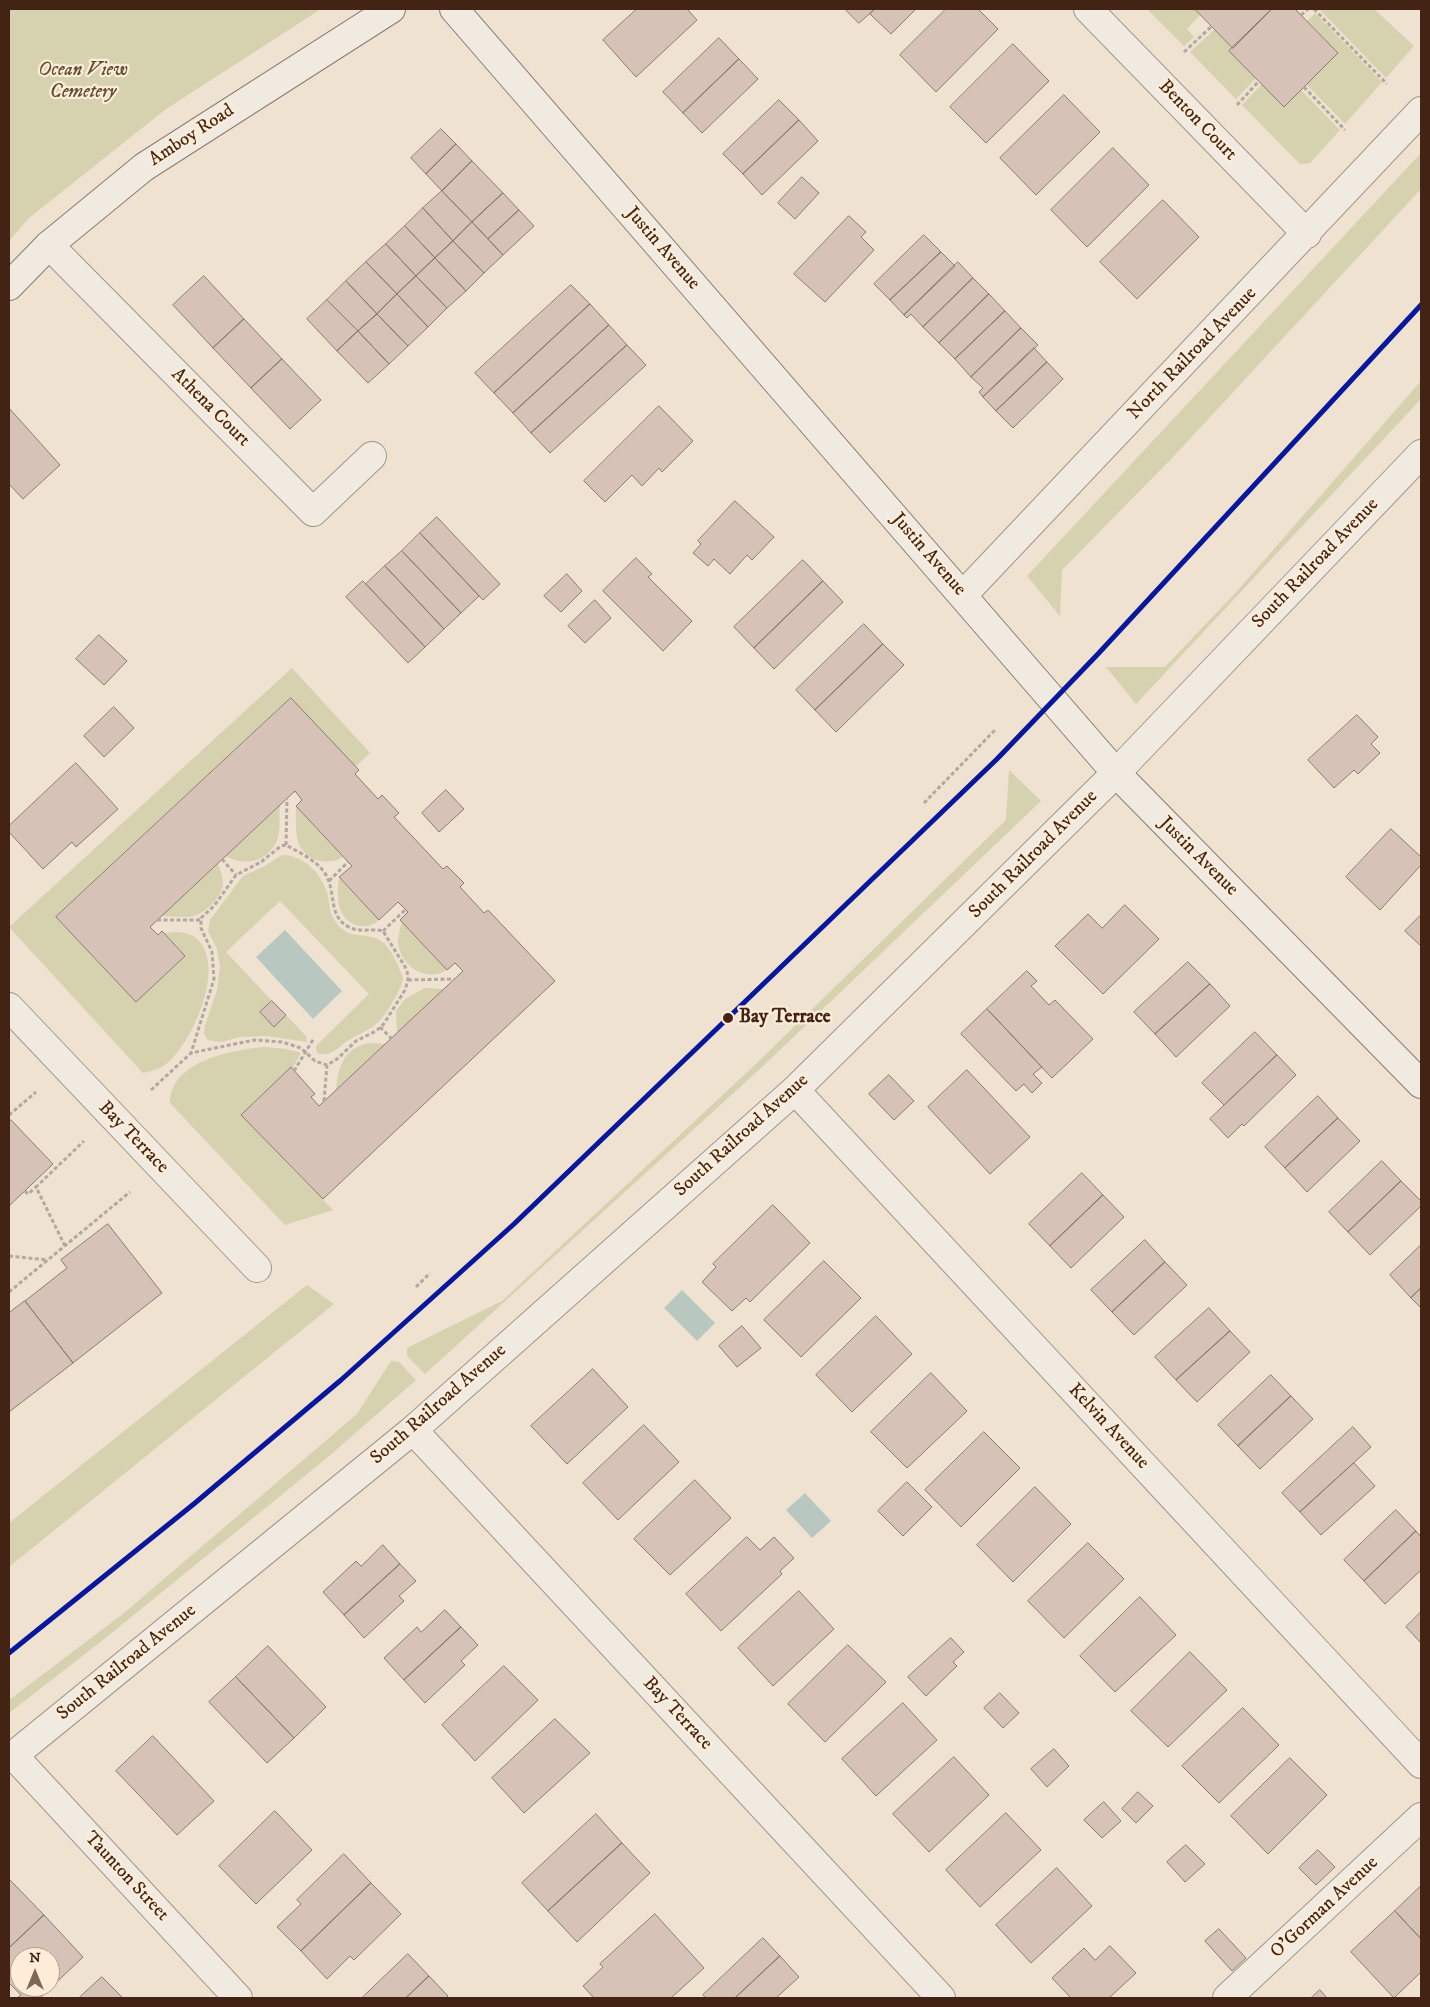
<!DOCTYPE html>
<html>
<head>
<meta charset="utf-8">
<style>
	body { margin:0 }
	#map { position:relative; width:1430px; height:2007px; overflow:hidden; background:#efe2d0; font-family:"IM FELL DW Pica",serif }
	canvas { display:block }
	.frame { position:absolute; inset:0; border:10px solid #432414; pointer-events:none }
	.north { position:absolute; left:10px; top:1947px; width:50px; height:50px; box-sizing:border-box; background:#fdedd8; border:1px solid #b39d8a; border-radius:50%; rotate:0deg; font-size:14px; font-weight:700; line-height:20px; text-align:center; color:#432414 }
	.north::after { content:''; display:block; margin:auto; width:18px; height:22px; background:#7f6656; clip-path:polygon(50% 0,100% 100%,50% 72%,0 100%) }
</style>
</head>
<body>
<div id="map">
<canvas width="1430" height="2007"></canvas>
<div class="frame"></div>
<div class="north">N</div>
</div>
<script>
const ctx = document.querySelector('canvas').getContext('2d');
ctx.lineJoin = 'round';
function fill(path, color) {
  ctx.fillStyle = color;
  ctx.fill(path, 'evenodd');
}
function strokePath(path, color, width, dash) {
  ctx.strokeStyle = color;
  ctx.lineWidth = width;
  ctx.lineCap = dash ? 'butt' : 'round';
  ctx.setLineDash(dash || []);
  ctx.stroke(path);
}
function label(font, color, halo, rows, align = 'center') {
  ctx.font = font + ' "IM FELL DW Pica",serif';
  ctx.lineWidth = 4.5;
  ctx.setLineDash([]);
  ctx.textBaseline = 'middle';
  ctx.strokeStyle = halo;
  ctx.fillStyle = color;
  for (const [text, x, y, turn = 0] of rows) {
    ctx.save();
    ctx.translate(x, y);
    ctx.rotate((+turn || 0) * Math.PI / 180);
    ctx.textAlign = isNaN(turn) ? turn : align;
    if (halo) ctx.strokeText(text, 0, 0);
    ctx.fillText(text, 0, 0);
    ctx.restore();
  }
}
fill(new Path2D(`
	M 9,9 L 321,9 L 166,109 L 29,218 L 9,241 Z
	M 1147,9 L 1195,9 L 1200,15 L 1187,29 L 1194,37 L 1184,46 Z
	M 1319,9 L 1374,9 L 1414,46 L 1386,78 Z
	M 1315,13 L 1382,82 L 1345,124 L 1306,84 L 1338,53 L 1307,21 Z
	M 1215,29 L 1233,48 L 1229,51 L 1256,78 L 1236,99 L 1190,52 Z
	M 1262,84 L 1301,90 L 1340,130 L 1310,163 L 1300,164 L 1242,105 Z
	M 1421,153 L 1421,189 L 1173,457 L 1062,570 L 1060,616 L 1027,576 Z
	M 1421,381 L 1421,399 L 1136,704 L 1106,667 L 1165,667 L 1239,589 Z
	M 292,668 L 370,753 L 355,767 L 290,698 L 56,917 L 136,1002 L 185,956 L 164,933 C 175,932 188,931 197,939 C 227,966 192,1045 165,1065 C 159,1069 150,1071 143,1073 L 9,927 Z
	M 1009,770 L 1041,801 L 761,1068 L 425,1374 L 407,1356 L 407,1348 L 502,1301 L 758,1062 L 1006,820 Z
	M 280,805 C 279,814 280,824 279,833 C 274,859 247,869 226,856 Z
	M 296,806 L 343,857 C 328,867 303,860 298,841 C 295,830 296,817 296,806 Z
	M 282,855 C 303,855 320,872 327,892 C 330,902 328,911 335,921 C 349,942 364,931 379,940 C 391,946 398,966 403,978 C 402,989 384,1019 375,1025 C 366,1032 356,1035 347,1041 C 337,1048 331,1058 317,1053 L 316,1046 L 369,994 L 280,901 L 226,952 L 272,1001 L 260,1012 L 274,1026 L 286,1015 L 306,1036 L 307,1042 L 267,1036 L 240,1037 L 221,1042 L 208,1040 L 204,1034 L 205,1026 L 217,990 L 220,967 L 217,949 L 208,931 L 210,920 L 243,876 L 263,867 Z
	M 218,864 C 220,870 223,876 223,883 C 222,897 206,913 193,916 C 183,918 171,916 161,916 Z
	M 339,878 L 379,920 C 374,925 368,927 361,926 C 337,923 336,897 339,878 Z
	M 402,922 L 447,970 C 426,983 400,966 398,942 C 398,935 400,928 402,922 Z
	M 425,988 L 444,989 L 397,1033 L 396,1011 L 405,999 Z
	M 370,1043 L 385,1044 L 336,1090 C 338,1067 344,1047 370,1043 Z
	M 264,1047 L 287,1049 L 301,1053 L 292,1069 L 290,1068 L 241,1115 L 333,1210 L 285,1225 L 170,1103 C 170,1061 232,1050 264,1047 Z
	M 307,1285 L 334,1304 L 9,1567 L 9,1523 Z
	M 391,1361 L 399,1362 L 416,1380 L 328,1457 L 103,1640 L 9,1713 L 9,1700 L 124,1613 L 357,1414 Z`), '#d6d1ae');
fill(new Path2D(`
	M 285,930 L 342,991 L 313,1019 L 256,957 Z
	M 682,1290 L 715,1323 L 697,1341 L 664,1308 Z
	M 805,1493 L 831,1521 L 812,1538 L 786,1510 Z`), '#b8c8c1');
const building = new Path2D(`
	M 637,9 L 687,9 L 697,20 L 636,77 L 603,40 Z
	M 845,9 L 875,9 L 859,23 Z
	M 875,9 L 916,9 L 891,34 L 870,14 Z
	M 946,9 L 978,9 L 998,29 L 936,92 L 900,55 Z
	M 1195,9 L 1272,9 L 1233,48 Z
	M 1272,9 L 1295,9 L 1338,53 L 1284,107 L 1229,51 Z
	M 719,38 L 739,59 L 683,113 L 663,92 Z
	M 1013,44 L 1049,81 L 986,143 L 950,107 Z
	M 739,59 L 758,79 L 702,133 L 683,113 Z
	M 1064,95 L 1100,132 L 1036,195 L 1000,158 Z
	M 779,100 L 799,120 L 743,174 L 723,154 Z
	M 799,120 L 818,141 L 762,195 L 743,174 Z
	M 441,129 L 456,144 L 426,174 L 411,158 Z
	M 456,144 L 472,161 L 442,191 L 426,174 Z
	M 1113,148 L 1149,185 L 1087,247 L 1051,210 Z
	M 472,161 L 503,193 L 472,222 L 442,191 Z
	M 802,177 L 819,193 L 795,219 L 778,203 Z
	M 442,191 L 472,222 L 453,241 L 423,208 Z
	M 503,193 L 519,210 L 488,239 L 472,222 Z
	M 1163,200 L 1199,237 L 1137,299 L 1100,262 Z
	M 423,208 L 453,241 L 435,258 L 405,226 Z
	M 519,210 L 534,226 L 503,255 L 488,239 Z
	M 849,216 L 866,232 L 861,237 L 874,250 L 825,302 L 794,274 Z
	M 472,222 L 503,255 L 484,273 L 453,241 Z
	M 405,226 L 435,258 L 416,276 L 386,244 Z
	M 924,235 L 941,252 L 890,300 L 874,284 Z
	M 453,241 L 484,273 L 466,291 L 435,258 Z
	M 386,244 L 416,276 L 397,294 L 366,262 Z
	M 941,252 L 955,266 L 904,315 L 890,300 Z
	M 435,258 L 466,291 L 447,308 L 416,276 Z
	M 366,262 L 397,294 L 377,314 L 346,281 Z
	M 958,262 L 973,278 L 923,327 L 911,314 L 907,318 L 904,315 Z
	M 204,276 L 244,319 L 213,348 L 173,305 Z
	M 416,276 L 447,308 L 428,327 L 397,294 Z
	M 973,278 L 989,294 L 939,343 L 923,327 Z
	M 346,281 L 377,314 L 358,331 L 327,300 Z
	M 571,285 L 590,304 L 494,393 L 475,373 Z
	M 397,294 L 428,327 L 408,346 L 377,314 Z
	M 989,294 L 1005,311 L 955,359 L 939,343 Z
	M 327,300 L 358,331 L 337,351 L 307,319 Z
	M 590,304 L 609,325 L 513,413 L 494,393 Z
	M 1005,311 L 1021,328 L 971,377 L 955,359 Z
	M 377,314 L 408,346 L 389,364 L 358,331 Z
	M 244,319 L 282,359 L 251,388 L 213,348 Z
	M 609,325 L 627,345 L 531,433 L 513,413 Z
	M 1021,328 L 1038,345 L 983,397 L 979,392 L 983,388 L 971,377 Z
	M 358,331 L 389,364 L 368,383 L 337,351 Z
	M 627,345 L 646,365 L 550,453 L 531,433 Z
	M 1034,348 L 1047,362 L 996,411 L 983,397 Z
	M 282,359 L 321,400 L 290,429 L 251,388 Z
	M 1047,362 L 1063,379 L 1013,428 L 996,411 Z
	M 659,406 L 693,441 L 662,472 L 659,468 L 642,486 L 632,475 L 605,502 L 584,481 Z
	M 9,408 L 60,465 L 23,499 L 9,484 Z
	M 735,501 L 774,537 L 752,560 L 747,555 L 730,574 L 714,559 L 708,566 L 693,553 L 701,544 L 698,541 Z
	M 437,517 L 500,584 L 483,600 L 420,533 Z
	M 420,533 L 479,596 L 461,613 L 402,551 Z
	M 402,551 L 461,613 L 444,629 L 385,566 Z
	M 636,558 L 652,574 L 648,577 L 692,621 L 663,651 L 603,591 Z
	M 803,560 L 823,581 L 754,648 L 734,627 Z
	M 385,566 L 444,629 L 425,647 L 366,584 Z
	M 567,574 L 582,591 L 561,612 L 544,596 Z
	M 363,581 L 425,647 L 408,663 L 346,597 Z
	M 823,581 L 843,602 L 774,669 L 754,648 Z
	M 595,600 L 611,618 L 585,643 L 568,626 Z
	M 864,624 L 883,644 L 815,710 L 796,690 Z
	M 99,635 L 127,661 L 104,685 L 76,659 Z
	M 883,644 L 904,665 L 836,732 L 815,710 Z
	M 291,698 L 359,770 L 355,774 L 378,799 L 382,795 L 399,813 L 394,817 L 443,869 L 447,866 L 464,883 L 460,887 L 484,913 L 488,910 L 555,981 L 323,1199 L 241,1115 L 291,1067 L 315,1094 L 311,1097 L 319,1106 L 463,971 L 455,963 L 447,970 L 400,920 L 408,912 L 398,902 L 379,920 L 339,877 L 352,866 L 296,806 L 302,800 L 295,791 L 150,927 L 158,935 L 162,931 L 185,956 L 136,1002 L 56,917 Z
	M 114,707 L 134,728 L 104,757 L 84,736 Z
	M 1357,715 L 1378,737 L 1371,744 L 1380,753 L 1358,774 L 1354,770 L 1334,788 L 1308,760 Z
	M 76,763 L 118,809 L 76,847 L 72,842 L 43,869 L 9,832 L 9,826 Z
	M 446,790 L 464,809 L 439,832 L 422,813 Z
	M 1391,829 L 1421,857 L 1421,865 L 1380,910 L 1346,877 Z
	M 1125,905 L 1159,939 L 1103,994 L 1055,946 L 1088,914 L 1102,928 Z
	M 1421,915 L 1421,946 L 1405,931 Z
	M 1188,962 L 1210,984 L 1155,1034 L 1134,1012 Z
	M 1027,971 L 1037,981 L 1031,986 L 1049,1005 L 1055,1000 L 1093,1039 L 1052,1078 L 987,1009 Z
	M 1210,984 L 1230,1006 L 1176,1057 L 1155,1034 Z
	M 272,1001 L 286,1015 L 274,1027 L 260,1012 Z
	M 987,1009 L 1042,1067 L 1033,1074 L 1042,1083 L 1032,1093 L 1024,1084 L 1016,1091 L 961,1034 Z
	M 1255,1032 L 1277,1055 L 1224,1105 L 1202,1083 Z
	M 1277,1055 L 1296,1075 L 1244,1126 L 1242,1124 L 1228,1138 L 1210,1119 Z
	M 967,1070 L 1030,1137 L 990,1174 L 928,1107 Z
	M 889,1075 L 914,1101 L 894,1120 L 869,1094 Z
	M 1318,1096 L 1338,1118 L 1285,1168 L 1265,1147 Z
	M 1338,1118 L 1360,1141 L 1307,1192 L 1285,1168 Z
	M 11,1120 L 53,1164 L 9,1206 L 9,1122 Z
	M 1382,1161 L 1401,1181 L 1348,1232 L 1329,1212 Z
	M 1082,1173 L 1103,1195 L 1050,1246 L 1029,1224 Z
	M 1401,1181 L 1421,1201 L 1421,1206 L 1370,1255 L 1348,1232 Z
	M 1103,1195 L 1124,1217 L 1071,1268 L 1050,1246 Z
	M 773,1205 L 810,1243 L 750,1302 L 746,1298 L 732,1311 L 702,1282 L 716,1267 L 713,1264 Z
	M 108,1224 L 162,1293 L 73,1363 L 25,1301 L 67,1268 L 61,1260 Z
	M 1145,1240 L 1165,1262 L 1112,1312 L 1091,1290 Z
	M 1421,1245 L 1421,1288 L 1411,1298 L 1390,1275 Z
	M 824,1261 L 861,1298 L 801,1357 L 764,1320 Z
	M 1165,1262 L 1187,1285 L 1134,1335 L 1112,1312 Z
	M 1421,1288 L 1421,1308 L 1411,1298 Z
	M 25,1301 L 73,1363 L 9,1412 L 9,1313 Z
	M 1209,1308 L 1230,1331 L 1176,1380 L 1155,1357 Z
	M 876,1316 L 912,1354 L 852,1412 L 816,1375 Z
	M 742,1326 L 761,1348 L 737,1367 L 719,1346 Z
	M 1230,1331 L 1250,1352 L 1197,1402 L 1176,1380 Z
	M 593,1369 L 628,1407 L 567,1464 L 531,1426 Z
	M 931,1373 L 967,1411 L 907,1468 L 871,1432 Z
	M 1271,1375 L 1291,1396 L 1238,1446 L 1218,1425 Z
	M 1291,1396 L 1313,1419 L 1260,1469 L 1238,1446 Z
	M 644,1425 L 679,1462 L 618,1520 L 583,1483 Z
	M 1353,1427 L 1371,1447 L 1300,1512 L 1282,1493 Z
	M 984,1432 L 1020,1468 L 961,1527 L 925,1490 Z
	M 1354,1463 L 1375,1486 L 1321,1535 L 1300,1512 Z
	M 695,1480 L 731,1518 L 670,1575 L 634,1539 Z
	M 907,1482 L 932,1507 L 903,1536 L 878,1511 Z
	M 1035,1487 L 1071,1524 L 1013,1582 L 977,1545 Z
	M 1396,1510 L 1416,1531 L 1364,1581 L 1344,1560 Z
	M 1416,1531 L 1421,1537 L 1421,1570 L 1385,1604 L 1364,1581 Z
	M 747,1537 L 760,1550 L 774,1537 L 794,1558 L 780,1571 L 782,1574 L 721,1631 L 686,1594 Z
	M 1088,1543 L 1124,1579 L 1064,1638 L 1028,1601 Z
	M 383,1545 L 400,1564 L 344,1615 L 323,1592 L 356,1561 L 361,1566 Z
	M 400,1564 L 416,1581 L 399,1596 L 404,1601 L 364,1638 L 344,1615 Z
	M 799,1591 L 834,1629 L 773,1686 L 738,1648 Z
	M 1140,1597 L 1176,1635 L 1115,1692 L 1080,1656 Z
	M 445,1610 L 461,1627 L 404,1680 L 384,1658 L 417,1627 L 421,1632 Z
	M 1421,1612 L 1421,1643 L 1406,1627 Z
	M 461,1627 L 478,1645 L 461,1661 L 465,1665 L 425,1703 L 404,1680 Z
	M 951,1638 L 964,1652 L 953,1662 L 957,1666 L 926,1696 L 908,1677 Z
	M 848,1645 L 886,1682 L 825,1742 L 788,1704 Z
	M 268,1646 L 326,1707 L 294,1738 L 236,1677 Z
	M 1190,1652 L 1227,1690 L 1168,1747 L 1131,1711 Z
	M 504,1666 L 538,1700 L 475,1761 L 442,1725 Z
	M 236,1677 L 294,1738 L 267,1763 L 209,1702 Z
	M 1000,1693 L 1019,1713 L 1003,1728 L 984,1708 Z
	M 903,1703 L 937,1740 L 876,1796 L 842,1759 Z
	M 1243,1708 L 1279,1745 L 1219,1803 L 1182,1766 Z
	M 555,1719 L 590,1753 L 524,1813 L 492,1778 Z
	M 153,1736 L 214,1801 L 177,1835 L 116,1771 Z
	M 1054,1749 L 1069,1766 L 1047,1787 L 1031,1769 Z
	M 954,1757 L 989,1795 L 929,1852 L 893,1814 Z
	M 1290,1758 L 1327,1795 L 1268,1854 L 1231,1816 Z
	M 1138,1792 L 1153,1806 L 1136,1823 L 1122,1809 Z
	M 1104,1802 L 1121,1821 L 1102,1838 L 1084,1820 Z
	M 275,1811 L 312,1850 L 256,1904 L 219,1866 Z
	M 1006,1813 L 1041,1850 L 980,1907 L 946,1870 Z
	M 596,1814 L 622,1843 L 548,1911 L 522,1883 Z
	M 622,1843 L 650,1873 L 577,1942 L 548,1911 Z
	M 1186,1845 L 1205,1864 L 1185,1882 L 1167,1862 Z
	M 1318,1850 L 1335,1867 L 1316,1885 L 1299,1868 Z
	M 344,1854 L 371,1883 L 301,1951 L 277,1927 L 301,1904 L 297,1900 Z
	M 1057,1868 L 1092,1906 L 1031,1963 L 996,1925 Z
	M 9,1879 L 44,1915 L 9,1948 Z
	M 371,1883 L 401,1914 L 354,1960 L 350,1956 L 327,1979 L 301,1951 Z
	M 1421,1886 L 1421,1939 L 1395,1911 Z
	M 1395,1911 L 1421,1939 L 1421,1972 L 1394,1998 L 1351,1952 Z
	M 655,1914 L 704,1968 L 671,1998 L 594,1998 L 583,1986 L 603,1967 L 600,1964 Z
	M 44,1915 L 83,1957 L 40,1998 L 17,1998 L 21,1995 L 9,1983 L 9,1948 ZM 20,1957 L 50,1957 L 50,1987 L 20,1987 Z
	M 1219,1929 L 1246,1958 L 1232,1971 L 1205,1941 Z
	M 763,1938 L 780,1956 L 735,1998 L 706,1998 L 703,1995 Z
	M 1110,1946 L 1136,1973 L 1109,1998 L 1071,1998 L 1052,1978 L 1084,1948 L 1095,1960 Z
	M 408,1954 L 429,1976 L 406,1998 L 362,1998 Z
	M 780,1956 L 799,1977 L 776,1998 L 735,1998 Z
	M 429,1976 L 448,1996 L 446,1998 L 406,1998 Z
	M 102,1977 L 123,1998 L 79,1998 Z
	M 1320,1990 L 1327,1998 L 1311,1998 Z`);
fill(building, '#d7c2b8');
strokePath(building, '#887c71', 1);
const street = new Path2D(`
	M 1088,9 L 1307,234
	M 49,245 L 313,512 L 372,456
	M 963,595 L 1421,111
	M 9,1007 L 257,1268
	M 795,1090 L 1421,1764
	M 413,1430 L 941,1998
	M 13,1755 L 238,1998
	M 9,1759 L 413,1430 L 795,1090 L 1116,773 L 1421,454
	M 1227,1998 L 1421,1817`);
const secondary = new Path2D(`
	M 454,9 L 1116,773 L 1421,1084
	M 9,286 L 49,245 L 144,167 L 391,9`);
strokePath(street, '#a1968a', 30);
strokePath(secondary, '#887c71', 30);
strokePath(new Path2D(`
	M 1314,9 L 1387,84
	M 1301,15 L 1308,9
	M 1184,52 L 1212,26
	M 1304,87 L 1345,130
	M 1237,105 L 1259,81
	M 924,803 L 995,730
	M 286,845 L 287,799
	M 222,859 L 236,875
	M 329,881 L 348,862
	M 157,920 L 201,920
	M 383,931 L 405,910
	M 408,980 L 454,979
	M 380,1027 L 391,1038
	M 294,1071 L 314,1038
	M 151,1090 L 191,1053 L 254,1040 L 282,1042 L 301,1048 L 315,1061 L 327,1065 L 337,1059 L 356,1041 L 376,1031 L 383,1025 L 405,990 L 408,980 L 407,970 L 383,931 C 372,928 360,933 349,927 C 328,917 336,892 326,875 C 318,861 300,853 286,845 L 281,846 L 261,862 L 236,875 L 214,906 L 201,918 L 201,928 L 212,952 L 214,979 L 191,1053
	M 324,1101 L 327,1065
	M 9,1115 L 36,1092
	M 25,1191 L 28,1194 L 36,1187
	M 65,1246 L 36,1187 L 84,1141
	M 9,1256 L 48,1260
	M 416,1287 L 430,1273
	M 9,1292 L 130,1192`), '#b1a8a0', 3, [4, 2.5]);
strokePath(street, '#f1eae1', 28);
strokePath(secondary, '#f1eae1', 28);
strokePath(new Path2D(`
	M 9,1653 L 195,1503 L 341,1380 L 514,1224 L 997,759 L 1097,655 L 1421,305`), '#08179c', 5);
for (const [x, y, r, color] of [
	[728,1018,6,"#432414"]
]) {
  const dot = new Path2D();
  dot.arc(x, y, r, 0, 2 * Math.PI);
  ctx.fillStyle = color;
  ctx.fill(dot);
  strokePath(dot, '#fdedd8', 2);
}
label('italic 19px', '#634c34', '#fdedd8', [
	["Ocean View",83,71],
	["Cemetery",83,93]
]);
label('19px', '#432414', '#fdedd8', [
	["Benton Court",1197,121,46],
	["Amboy Road",192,136,-33],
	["Justin Avenue",662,249,49],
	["North Railroad Avenue",1193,354,-46],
	["Athena Court",210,408,45],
	["Justin Avenue",928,555,49],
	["South Railroad Avenue",1316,564,-46],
	["South Railroad Avenue",1034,855,-45],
	["Justin Avenue",1198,857,45],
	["South Railroad Avenue",742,1136,-42],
	["Bay Terrace",133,1138,46],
	["South Railroad Avenue",439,1405,-41],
	["Kelvin Avenue",1108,1427,47],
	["South Railroad Avenue",127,1663,-39],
	["Bay Terrace",677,1714,47],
	["Taunton Street",126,1877,47],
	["O'Gorman Avenue",1325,1908,-43]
]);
label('bold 19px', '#432414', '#fdedd8', [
	["Bay Terrace",739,1018]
], 'left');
</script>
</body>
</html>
